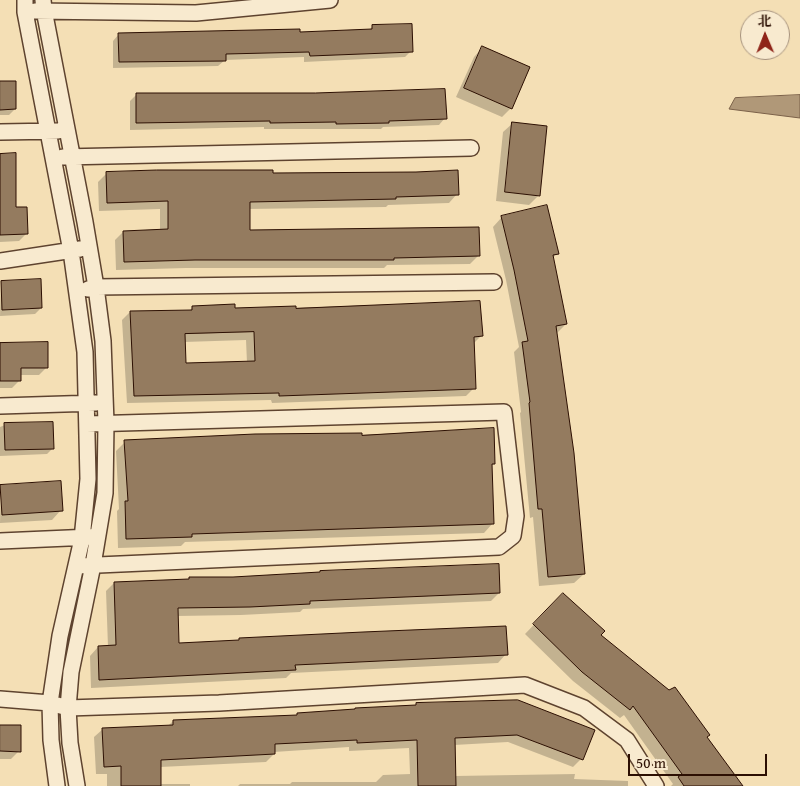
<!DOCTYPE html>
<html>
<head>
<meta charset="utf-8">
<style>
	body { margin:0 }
	#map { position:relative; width:800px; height:786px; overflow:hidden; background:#f4dfb5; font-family:"Gentium Book Plus","Noto Serif SC",serif }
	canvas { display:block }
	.north { position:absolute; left:740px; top:10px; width:50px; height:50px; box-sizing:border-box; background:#f8eacf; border:1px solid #a6927d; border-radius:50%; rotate:359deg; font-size:14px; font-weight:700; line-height:20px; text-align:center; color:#2c0f02 }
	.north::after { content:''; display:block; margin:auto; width:18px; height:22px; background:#8f2418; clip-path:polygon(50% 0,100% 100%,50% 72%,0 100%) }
	.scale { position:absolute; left:628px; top:754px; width:139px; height:22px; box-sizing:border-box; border:2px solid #2c0f02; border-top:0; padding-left:6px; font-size:15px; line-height:18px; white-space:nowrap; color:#2c0f02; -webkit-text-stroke:4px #f8eacf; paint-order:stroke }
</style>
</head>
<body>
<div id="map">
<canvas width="800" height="786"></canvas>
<div class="north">北</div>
<div class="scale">50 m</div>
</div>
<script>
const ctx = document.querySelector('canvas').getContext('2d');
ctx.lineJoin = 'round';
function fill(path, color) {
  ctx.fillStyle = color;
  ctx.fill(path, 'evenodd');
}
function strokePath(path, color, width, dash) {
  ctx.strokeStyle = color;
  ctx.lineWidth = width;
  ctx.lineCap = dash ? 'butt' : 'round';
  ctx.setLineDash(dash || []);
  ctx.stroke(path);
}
const water = new Path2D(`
	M 800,95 L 800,118 L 729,109 L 735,98 Z`);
fill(water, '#b09878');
strokePath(water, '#7b6149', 1);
fill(new Path2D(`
	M 373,26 L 411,51 L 405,57 L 304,62 L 304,57 L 225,60 L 218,66 L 113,68 L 113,41 L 119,34 L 298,33 L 368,31 Z
	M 483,47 L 511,108 L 502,117 L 456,97 L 474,57 Z
	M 0,82 L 15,109 L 9,115 L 0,115 Z
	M 137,94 L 315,94 L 445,118 L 439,125 L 383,127 L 381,129 L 264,129 L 264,127 L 130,130 L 130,101 Z
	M 513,123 L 539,195 L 529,205 L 496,201 L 503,132 Z
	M 0,155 L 15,209 L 26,234 L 19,241 L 0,242 Z
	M 107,173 L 272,174 L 457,194 L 449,203 L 388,205 L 386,207 L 248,209 L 249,232 L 478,256 L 470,264 L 387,265 L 384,268 L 186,268 L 116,270 L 115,240 L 123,232 L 160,231 L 160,209 L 99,211 L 98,182 Z
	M 502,217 L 557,253 L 553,258 L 566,324 L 557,333 L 584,574 L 574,583 L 539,586 L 533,517 L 530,518 L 520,413 L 521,412 L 514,352 L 519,347 L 506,280 L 493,227 Z
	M 1,282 L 41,308 L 35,314 L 0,316 Z
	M 193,307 L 234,309 L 295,309 L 481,336 L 473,344 L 474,388 L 466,396 L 272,403 L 271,400 L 127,403 L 122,320 L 130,312 L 189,311 ZM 246,340 L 247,363 L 185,364 L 184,342 Z
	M 0,344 L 47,367 L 39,375 L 20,375 L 20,380 L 12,388 L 0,388 Z
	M 5,425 L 53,448 L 47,454 L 0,456 L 0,427 Z
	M 361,436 L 494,464 L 491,466 L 493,523 L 484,533 L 185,542 L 181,546 L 118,548 L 117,511 L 119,509 L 116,451 L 125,442 Z
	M 1,486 L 61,510 L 52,520 L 0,523 Z
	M 190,578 L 499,593 L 491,601 L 303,609 L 300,612 L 241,615 L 177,616 L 178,645 L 238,641 L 239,640 L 506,654 L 498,663 L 291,673 L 286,678 L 91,688 L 90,656 L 98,647 L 108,647 L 106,591 L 114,583 L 188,580 Z
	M 554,604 L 599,635 L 669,692 L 741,786 L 671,786 L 673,784 L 624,715 L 620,718 L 573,681 L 525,634 Z
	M 518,701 L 581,759 L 573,767 L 508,742 L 454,745 L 455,776 L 575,774 L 574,779 L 628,781 L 628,786 L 238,786 L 240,784 L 290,784 L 292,782 L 376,782 L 383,775 L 410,774 L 409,748 L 349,751 L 349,747 L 274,752 L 274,754 L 266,762 L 160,767 L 160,784 L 190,784 L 190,786 L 107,786 L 107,774 L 96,774 L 94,737 L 103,729 L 168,726 L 173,721 L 296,716 Z
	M 0,726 L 19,751 L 11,759 L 0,759 Z`), '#0003');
const building = new Path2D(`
	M 412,24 L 413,52 L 310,56 L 309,52 L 226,54 L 226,61 L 119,62 L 118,33 L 300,29 L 300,32 L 372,29 L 372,25 Z
	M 482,46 L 530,67 L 512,109 L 464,88 Z
	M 0,81 L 16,81 L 16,109 L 0,110 Z
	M 445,89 L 447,119 L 389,121 L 389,123 L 336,124 L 336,122 L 270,123 L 270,121 L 136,123 L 136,93 L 315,93 Z
	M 512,122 L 547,126 L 540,196 L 505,192 Z
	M 16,153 L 16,207 L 27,207 L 28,234 L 0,235 L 0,154 Z
	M 157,170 L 273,170 L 273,173 L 416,172 L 458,170 L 459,195 L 396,197 L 396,199 L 250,202 L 250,230 L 479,227 L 480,256 L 394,258 L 394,260 L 195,260 L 124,262 L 123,231 L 168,229 L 168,201 L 107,203 L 106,172 Z
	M 547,205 L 559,254 L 553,255 L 567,324 L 556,326 L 574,453 L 585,574 L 548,577 L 542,509 L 538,509 L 529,403 L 530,402 L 522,342 L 528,341 L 514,270 L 501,216 Z
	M 41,279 L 42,308 L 2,310 L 1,281 Z
	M 480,301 L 483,336 L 474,337 L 476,389 L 279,396 L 279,393 L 134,396 L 130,311 L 192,310 L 192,306 L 235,304 L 235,308 L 296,306 L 296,308 ZM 254,332 L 255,361 L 186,363 L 185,334 Z
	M 48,342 L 48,368 L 21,368 L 21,381 L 0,381 L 0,343 Z
	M 53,422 L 54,449 L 5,450 L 4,423 Z
	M 494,428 L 495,464 L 492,464 L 494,524 L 192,534 L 192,537 L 126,539 L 125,501 L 128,501 L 124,440 L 255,434 L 362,433 L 362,435 Z
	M 61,481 L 63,511 L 2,515 L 0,485 Z
	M 499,564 L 500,593 L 310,601 L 310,604 L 250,607 L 178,608 L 179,643 L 239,640 L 239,638 L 363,632 L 506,626 L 508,655 L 295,665 L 296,670 L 99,680 L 98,646 L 116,645 L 114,582 L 189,579 L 189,577 L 233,577 L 320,572 L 320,571 Z
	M 563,593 L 605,631 L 601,635 L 669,690 L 675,687 L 710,735 L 707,737 L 743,786 L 684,786 L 678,777 L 682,774 L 633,706 L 630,710 L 582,672 L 533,624 Z
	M 518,700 L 595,730 L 583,760 L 517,735 L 455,738 L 456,786 L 418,786 L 417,740 L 357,743 L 357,740 L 275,744 L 275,754 L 161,760 L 161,786 L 121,786 L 121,766 L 104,767 L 102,728 L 173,725 L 173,720 L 297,715 L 297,713 L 355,709 L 355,708 L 416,705 L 416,703 Z
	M 0,725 L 21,725 L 21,752 L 0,751 Z`);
fill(building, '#947b5f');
strokePath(building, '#2c0f02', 1);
const street = new Path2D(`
	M 25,0 L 25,12 L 71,251 L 85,352 L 88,479 L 82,539 L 60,636 L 50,703 L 51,740 L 57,786
	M 43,0 L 44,10 L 85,222 L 96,287 L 103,341 L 106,423 L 105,493 L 93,565 L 71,672 L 68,708 L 70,743 L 77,786
	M 35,11 L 196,13 L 330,0
	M 0,132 L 58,131
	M 63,157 L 471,148
	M 0,261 L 80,249
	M 88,289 L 96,287 L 494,282
	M 0,406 L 96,403
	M 0,541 L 91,537
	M 76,566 L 499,547 L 513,536 L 516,516 L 504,412 L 87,424
	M 0,699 L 50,703 L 68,708 L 219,703 L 525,685 L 584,708 L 627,740 L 656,786`);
strokePath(street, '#5e432f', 18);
strokePath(street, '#f8eacf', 15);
</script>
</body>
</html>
